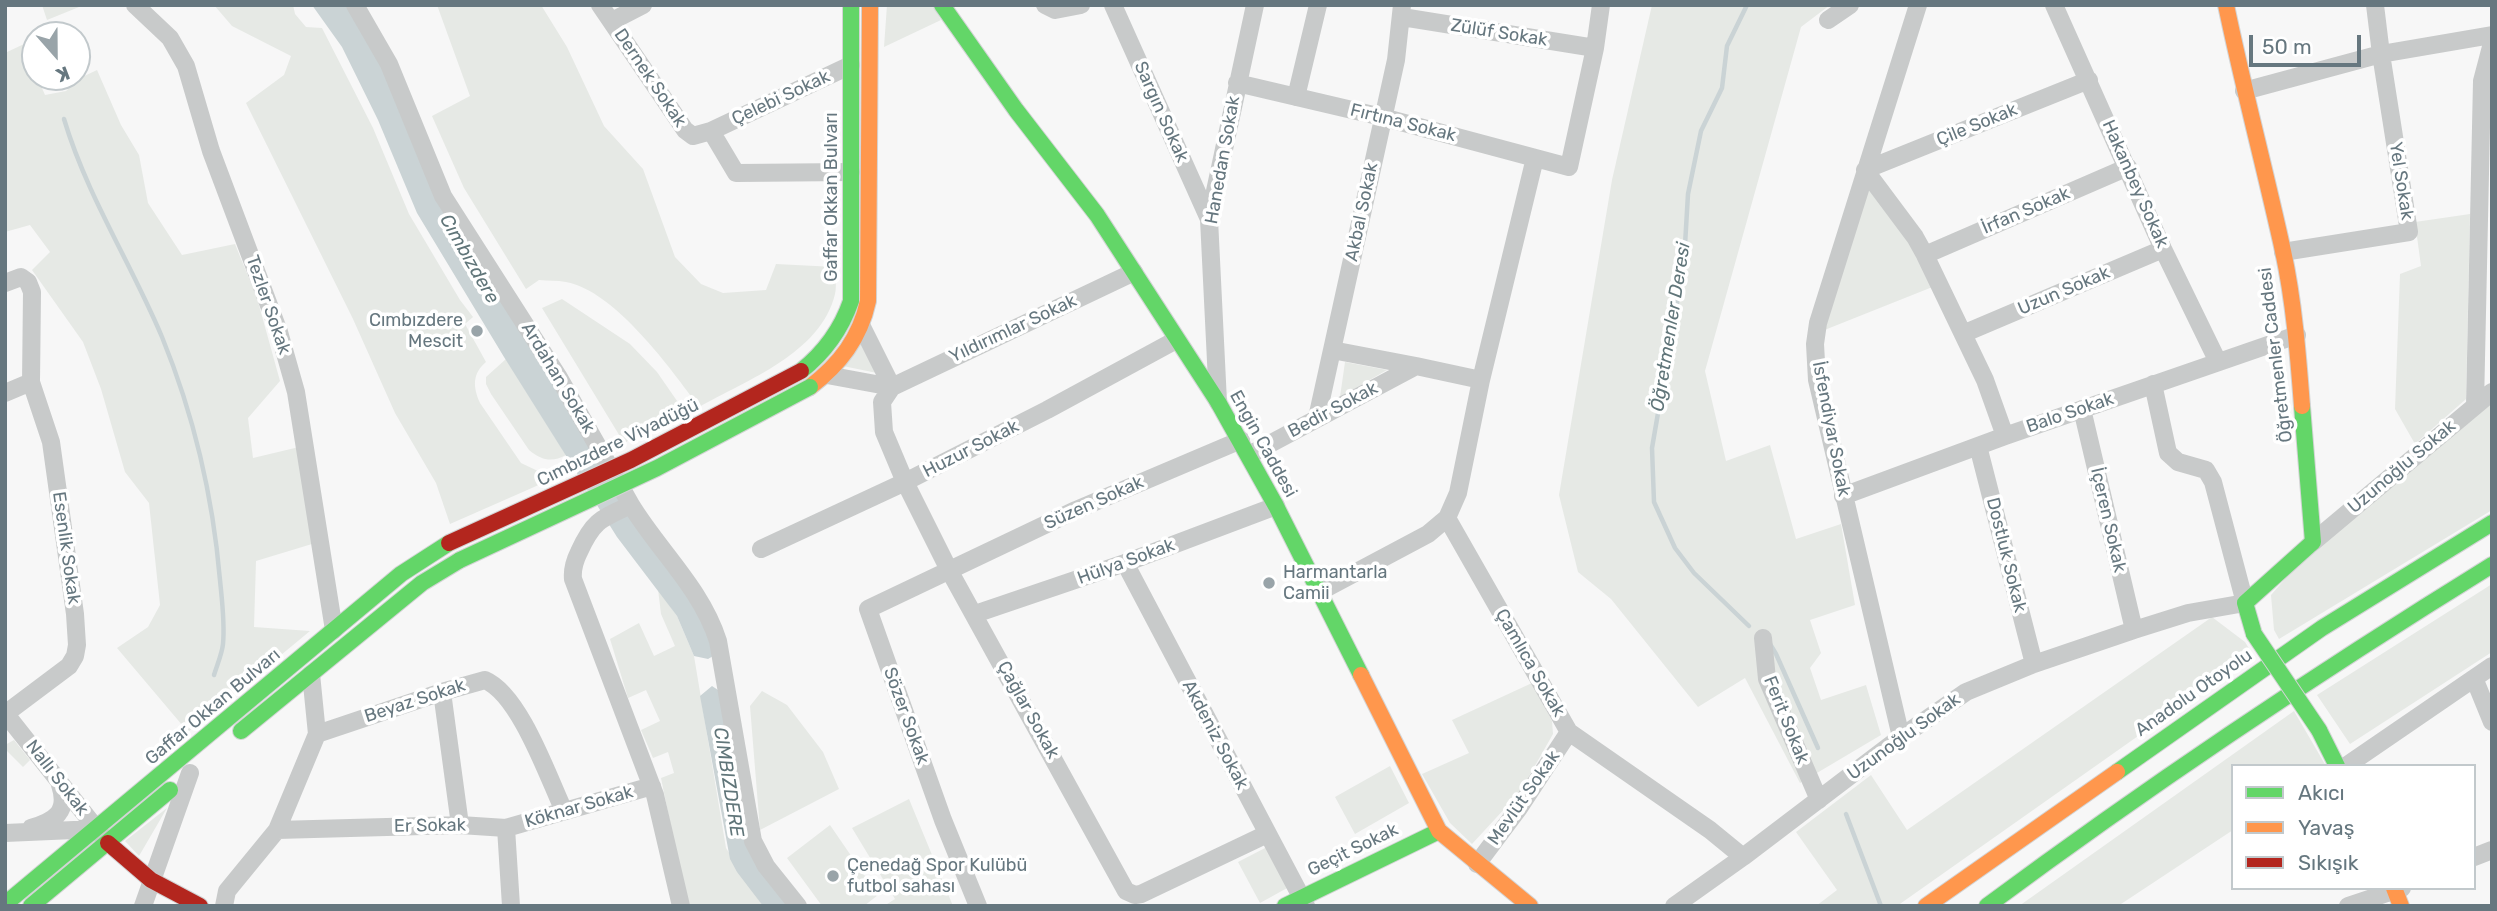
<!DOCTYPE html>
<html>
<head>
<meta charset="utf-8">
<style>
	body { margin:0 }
	#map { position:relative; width:2497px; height:911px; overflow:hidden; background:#f7f7f7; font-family:Rubik,sans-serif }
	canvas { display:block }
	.frame { position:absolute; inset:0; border:7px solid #66777f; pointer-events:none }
	.legend { position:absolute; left:2231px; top:764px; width:245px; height:126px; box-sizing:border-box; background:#fff; border:2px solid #c2c9cc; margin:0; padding:9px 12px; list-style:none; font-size:21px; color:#66777f }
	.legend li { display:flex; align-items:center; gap:14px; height:35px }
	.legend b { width:35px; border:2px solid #c2c9cc }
	.north { position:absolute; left:21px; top:21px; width:70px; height:70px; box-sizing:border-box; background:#fff; border:2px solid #c2c9cc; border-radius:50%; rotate:159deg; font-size:19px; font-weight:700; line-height:28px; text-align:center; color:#66777f }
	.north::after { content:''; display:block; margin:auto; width:24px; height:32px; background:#99a4a9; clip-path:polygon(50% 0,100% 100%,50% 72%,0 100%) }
	.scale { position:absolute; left:2249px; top:35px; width:112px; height:32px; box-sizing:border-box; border:4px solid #66777f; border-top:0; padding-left:9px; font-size:21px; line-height:24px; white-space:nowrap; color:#66777f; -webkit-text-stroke:5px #fff; paint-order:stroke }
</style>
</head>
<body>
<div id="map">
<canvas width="2497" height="911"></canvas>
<div class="frame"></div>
<ul class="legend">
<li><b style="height:9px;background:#63d668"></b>Akıcı</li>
<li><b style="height:9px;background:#ff974d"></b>Yavaş</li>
<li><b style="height:9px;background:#b3261e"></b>Sıkışık</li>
</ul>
<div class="north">K</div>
<div class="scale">50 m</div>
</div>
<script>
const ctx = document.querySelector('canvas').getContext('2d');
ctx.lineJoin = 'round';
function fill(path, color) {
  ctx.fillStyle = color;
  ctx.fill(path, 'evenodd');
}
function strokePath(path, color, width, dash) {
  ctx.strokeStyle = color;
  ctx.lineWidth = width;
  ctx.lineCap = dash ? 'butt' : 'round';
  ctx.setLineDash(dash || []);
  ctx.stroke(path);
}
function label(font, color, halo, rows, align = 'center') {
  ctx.font = font + ' Rubik,sans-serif';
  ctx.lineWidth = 7;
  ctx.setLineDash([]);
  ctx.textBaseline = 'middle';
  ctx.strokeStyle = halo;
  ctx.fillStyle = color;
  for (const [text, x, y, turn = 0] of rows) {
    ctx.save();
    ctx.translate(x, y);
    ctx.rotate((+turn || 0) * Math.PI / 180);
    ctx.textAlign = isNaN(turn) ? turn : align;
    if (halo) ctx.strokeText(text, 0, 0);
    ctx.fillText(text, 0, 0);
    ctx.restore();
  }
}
fill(new Path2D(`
	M 42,5 L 84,5 L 47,20 Z
	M 214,5 L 293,5 L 295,14 L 306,27 L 322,28 L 373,128 L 409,214 L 460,300 L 473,317 L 465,324 L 486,362 C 472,374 473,387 480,403 L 521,463 L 540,472 L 554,474 L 572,464 L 575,469 L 450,524 L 436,483 L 395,413 L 353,319 L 246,103 L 284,75 L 291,56 L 232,26 Z
	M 437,5 L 541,5 L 567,47 L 604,126 L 643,169 L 675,257 L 701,284 L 723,293 L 766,290 L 776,264 L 835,267 C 835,276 837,286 835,294 C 821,353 747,380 699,407 C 671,369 615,291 566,282 C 557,280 548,281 539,280 L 526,289 L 464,188 L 432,116 L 470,96 Z
	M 887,5 L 932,5 L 941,20 L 884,47 Z
	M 1652,5 L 1830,5 L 1801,27 L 1705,371 L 1726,461 L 1770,445 L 1796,539 L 1841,524 L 1855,605 L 1810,620 L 1821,653 L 1810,668 L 1821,700 L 1866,685 L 1881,735 L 1800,783 L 1745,678 L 1698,707 L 1611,599 L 1578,572 L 1559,495 L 1612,180 Z
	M 24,44 L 35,72 L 35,77 L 37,77 L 45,95 L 66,91 L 78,79 L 97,70 L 121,125 L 139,155 L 148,203 L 182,255 L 235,244 L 257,298 L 280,381 L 248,418 L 253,458 L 299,447 L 312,544 L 256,561 L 254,627 L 310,631 L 188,732 L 117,648 L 148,627 L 160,605 L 149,503 L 125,472 L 101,389 L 83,342 L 32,270 L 50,252 L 30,225 L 5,232 L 5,53 Z
	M 1865,170 L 1940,284 L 1817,333 Z
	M 2470,214 L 2466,399 L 2415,444 L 2395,409 L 2400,274 L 2421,266 L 2415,222 Z
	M 562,299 L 630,344 L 657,372 L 684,411 L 624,443 L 542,308 Z
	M 861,342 L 877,373 L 843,366 Z
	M 506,359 L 566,455 C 552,463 541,460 529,450 L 491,394 L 486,384 L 486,377 Z
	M 1345,362 L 1387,370 L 1340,397 Z
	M 2492,401 L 2492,510 L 2279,639 L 2274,630 L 2271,595 L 2293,570 Z
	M 2492,584 L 2492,652 L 2350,744 L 2317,695 Z
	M 658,589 L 677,616 L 694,656 L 726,848 L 763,906 L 687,906 L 661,778 L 674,773 L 668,752 L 653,758 L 641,730 L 660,721 L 646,690 L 628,698 L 610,639 L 639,623 L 654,656 L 675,646 L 661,614 Z
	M 2212,617 L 2245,642 L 2253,655 L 1897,906 L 1816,906 L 1837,890 L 1796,832 L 1871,775 L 1907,830 Z
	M 1532,683 L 1552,721 L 1553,734 L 1520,792 L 1472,844 L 1450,823 L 1422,774 L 1469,753 L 1452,720 Z
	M 762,691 L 787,705 L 823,752 L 839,789 L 760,830 L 750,706 Z
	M 2294,711 L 2326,766 L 2233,766 L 2233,830 L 2118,906 L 2019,906 Z
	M 14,740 L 30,760 L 23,767 L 5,749 L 5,745 Z
	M 1390,766 L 1409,803 L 1355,834 L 1335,797 Z
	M 909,799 L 953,906 L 884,906 L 895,899 L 852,828 Z
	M 167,808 L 139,856 L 125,841 Z
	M 830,825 L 878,895 L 864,906 L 822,906 L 787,858 Z
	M 1267,847 L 1289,887 L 1260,903 L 1238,862 Z`), '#e6e9e5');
fill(new Path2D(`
	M 312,5 L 355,5 L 418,139 L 666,557 L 720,652 L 708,659 L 694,656 L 677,616 L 617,537 L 504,357 L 417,213 L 378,120 L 342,47 Z
	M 712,686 L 727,696 L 750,829 L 798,906 L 763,906 L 737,872 L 730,859 L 700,696 Z`), '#cad3d5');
strokePath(new Path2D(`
	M 1747,5 L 1727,46 L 1722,88 L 1701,131 L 1688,194 L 1684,262 L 1652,448 L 1654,502 L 1675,548 L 1694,573 L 1749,626
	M 64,119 C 87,196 131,263 162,337 C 193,413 213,498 220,580 C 222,601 225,623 223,644 C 222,654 217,665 214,675
	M 1770,644 L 1776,654 L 1818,748
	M 1846,814 L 1881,906`), '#cad3d5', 4.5);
const fast = new Path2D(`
	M 942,5 L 1016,110 L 1097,215 L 1218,402 L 1276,506 L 1361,675
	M 801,371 C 825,352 841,330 851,301 L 851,5
	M 2254,634 L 2245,603 L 2313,542 L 2302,406
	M 2319,730 L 2337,766
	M 241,731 L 422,583 L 460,560
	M 2117,772 L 2322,628 L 2492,523
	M 5,904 L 401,574 L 449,543
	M 31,906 L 170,790
	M 1285,906 L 1439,831
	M 1987,906 C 2150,785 2319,672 2492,565`);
const slow = new Path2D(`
	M 2226,5 C 2243,87 2265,169 2283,251 C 2294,302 2298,354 2302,406
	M 810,387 C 840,364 860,338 868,301 L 870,5
	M 1361,675 L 1439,831 L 1530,906
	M 2394,888 L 2401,906
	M 1926,906 L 2117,772`);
const jam = new Path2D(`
	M 108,843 L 151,880 L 200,906`);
strokePath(fast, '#d3d4d5', 18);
strokePath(slow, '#d3d4d5', 18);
strokePath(jam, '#d3d4d5', 18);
strokePath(new Path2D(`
	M 135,5 L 170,38 L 186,66 L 211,151 L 279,332 L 296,392 L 334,630
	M 355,5 L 389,64 L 443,196 L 558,376 L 631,505 C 600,519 593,521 579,552 C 574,562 572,569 573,579 L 655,795 L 681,906
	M 600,5 L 685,130 L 693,136 L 711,131 L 736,173 L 851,172
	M 1045,5 L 1055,10 L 1081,5
	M 1113,5 L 1209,219
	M 2054,5 L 2163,249 L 2218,362
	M 1402,17 L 1595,48
	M 1828,20 L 1850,5
	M 612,21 L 643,5
	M 1237,83 L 1382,117 L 1569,167 L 1595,48 L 1601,5
	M 2244,91 L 2381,54 L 2492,35
	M 1296,97 L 1318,5
	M 711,131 L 851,65
	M 1865,170 L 1915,237 L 1925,255 L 1985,380 L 2005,436
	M 1865,170 L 2089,80
	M 2283,252 L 2409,232 L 2381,54 L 2375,5
	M 1925,255 L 2128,167
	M 1134,272 L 892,387 L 882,402 L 884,432 L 905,482 L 949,570 L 1126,891 L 1135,895 L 1141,894 L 1267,834
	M 5,283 L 21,277 L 28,282 L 32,292 L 31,382
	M 862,327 L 892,387
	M 1965,333 L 2163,249
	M 1332,350 L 1416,366
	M 827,375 L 892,387
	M 5,393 L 31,382 L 51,442 L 75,614 L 77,645 L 75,656 L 69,666 L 5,714
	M 1218,402 L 1209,219 L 1255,5
	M 2475,405 L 2482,81 L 2492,43
	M 2082,409 L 2134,630
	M 1317,418 L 1396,60 L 1402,5
	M 1978,446 L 2034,664
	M 1249,455 L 1416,366 L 1481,380
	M 1843,496 L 2005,436 L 2297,335
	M 631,505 C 659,551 701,588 718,641 L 753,841 L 766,866 L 798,906
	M 1447,518 L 1569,732 L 1710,830 L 1743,857
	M 2313,542 L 2492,392
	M 761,549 L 905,482 L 1047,410 L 1176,340
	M 1125,563 L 1306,906
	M 1319,592 L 1428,534 L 1447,518 L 1458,493 L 1481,380 L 1535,158
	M 975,614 L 1125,563 L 1276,506
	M 1763,638 L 1767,679 L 1819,800
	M 2474,678 L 2492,722
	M 442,692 L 460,825
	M 5,713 L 103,837
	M 317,734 L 442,692 L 485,680 C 520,695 548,777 564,811
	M 1901,737 L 1817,380 L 1815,344 L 1818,323 L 1918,5
	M 2346,766 L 2492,666
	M 31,828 C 55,821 69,812 60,785
	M 506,828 L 511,906
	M 277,830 L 460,825 L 506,828 L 652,786
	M 5,833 L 97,829
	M 2474,857 L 2492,850
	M 1477,864 L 1519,808 L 1569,732
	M 143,906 L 190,773
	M 224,906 L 227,891 L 277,830 L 317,734 L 311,674
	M 978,906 L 943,820 L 868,609 L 1076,510 L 1241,440
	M 1674,906 L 1743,857 L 1901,737 L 1966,692 L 2034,664 L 2134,630 L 2188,613 L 2245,603 L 2213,482 L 2206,470 L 2178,462 L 2168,453 L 2153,384
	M 2348,906 L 2402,888`), '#c8caca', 18);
strokePath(fast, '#63d668', 16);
strokePath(slow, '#ff974d', 16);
strokePath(jam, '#b3261e', 16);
const fastBridge = new Path2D(`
	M 460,560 L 657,468 L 810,387
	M 2254,634 L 2319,730`);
const jamBridge = new Path2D(`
	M 449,543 L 631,460 L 801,371`);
strokePath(fastBridge, '#d3d4d5', 18, []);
strokePath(jamBridge, '#d3d4d5', 18, []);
strokePath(fastBridge, '#63d668', 16);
strokePath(jamBridge, '#b3261e', 16);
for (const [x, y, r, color] of [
	[477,331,7,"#99a4a9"],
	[1269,583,7,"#99a4a9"],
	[833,876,7,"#99a4a9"]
]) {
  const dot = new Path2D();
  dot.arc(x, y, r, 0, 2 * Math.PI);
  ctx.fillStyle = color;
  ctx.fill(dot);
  strokePath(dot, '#fff', 2.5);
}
label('18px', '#66777f', '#fff', [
	["Zülüf Sokak",1499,33,9],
	["Dernek Sokak",650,78,56],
	["Çelebi Sokak",781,98,-25],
	["Sargın Sokak",1161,112,66],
	["Fırtına Sokak",1403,123,14],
	["Çile Sokak",1977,125,-22],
	["Hanedan Sokak",1223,160,-80],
	["Yel Sokak",2401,181,81],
	["Hakanbey Sokak",2135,184,66],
	["Gaffar Okkan Bulvarı",832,197,-90],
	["İrfan Sokak",2026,211,-23],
	["Akbal Sokak",1362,212,-78],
	["Uzun Sokak",2064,291,-23],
	["Tezler Sokak",268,305,71],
	["Yıldırımlar Sokak",1013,329,-25],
	["Öğretmenler Caddesi",2276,355,-97],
	["Ardahan Sokak",558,378,59],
	["Bedir Sokak",1333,410,-28],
	["Balo Sokak",2070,413,-19],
	["İsfendiyar Sokak",1831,429,79],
	["Cımbızdere Viyadüğü",618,443,-26],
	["Engin Caddesi",1263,444,61],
	["Huzur Sokak",971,449,-27],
	["Uzunoğlu Sokak",2402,467,-40],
	["Süzen Sokak",1094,503,-24],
	["İçeren Sokak",2108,520,77],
	["Esenlik Sokak",66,548,82],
	["Dostluk Sokak",2006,555,76],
	["Hülya Sokak",1126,562,-20],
	["Çamlıca Sokak",1530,663,60],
	["Anadolu Otoyolu",2194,693,-35],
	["Beyaz Sokak",415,701,-18],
	["Gaffar Okkan Bulvarı",213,707,-40],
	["Çağlar Sokak",1028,710,61],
	["Sözer Sokak",906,716,70],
	["Ferit Sokak",1786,720,68],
	["Akdeniz Sokak",1215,735,62],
	["Uzunoğlu Sokak",1904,737,-36],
	["Nallı Sokak",57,778,52],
	["Mevlüt Sokak",1524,798,-55],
	["Köknar Sokak",579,807,-16],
	["Er Sokak",430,826,-1],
	["Geçit Sokak",1353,850,-26]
]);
label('18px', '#66777f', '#fff', [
	["Cımbızdere",463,321,"right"],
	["Mescit",463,342,"right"],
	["Harmantarla",1283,573],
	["Camii",1283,594],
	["Çenedağ Spor Kulübü",847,866],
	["futbol sahası",847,887]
], 'left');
label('italic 19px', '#607579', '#fff', [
	["Cımbızdere",469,259,60],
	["Öğretmenler Deresi",1671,327,-81],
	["CIMBIZDERE",728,782,81]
]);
</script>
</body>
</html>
